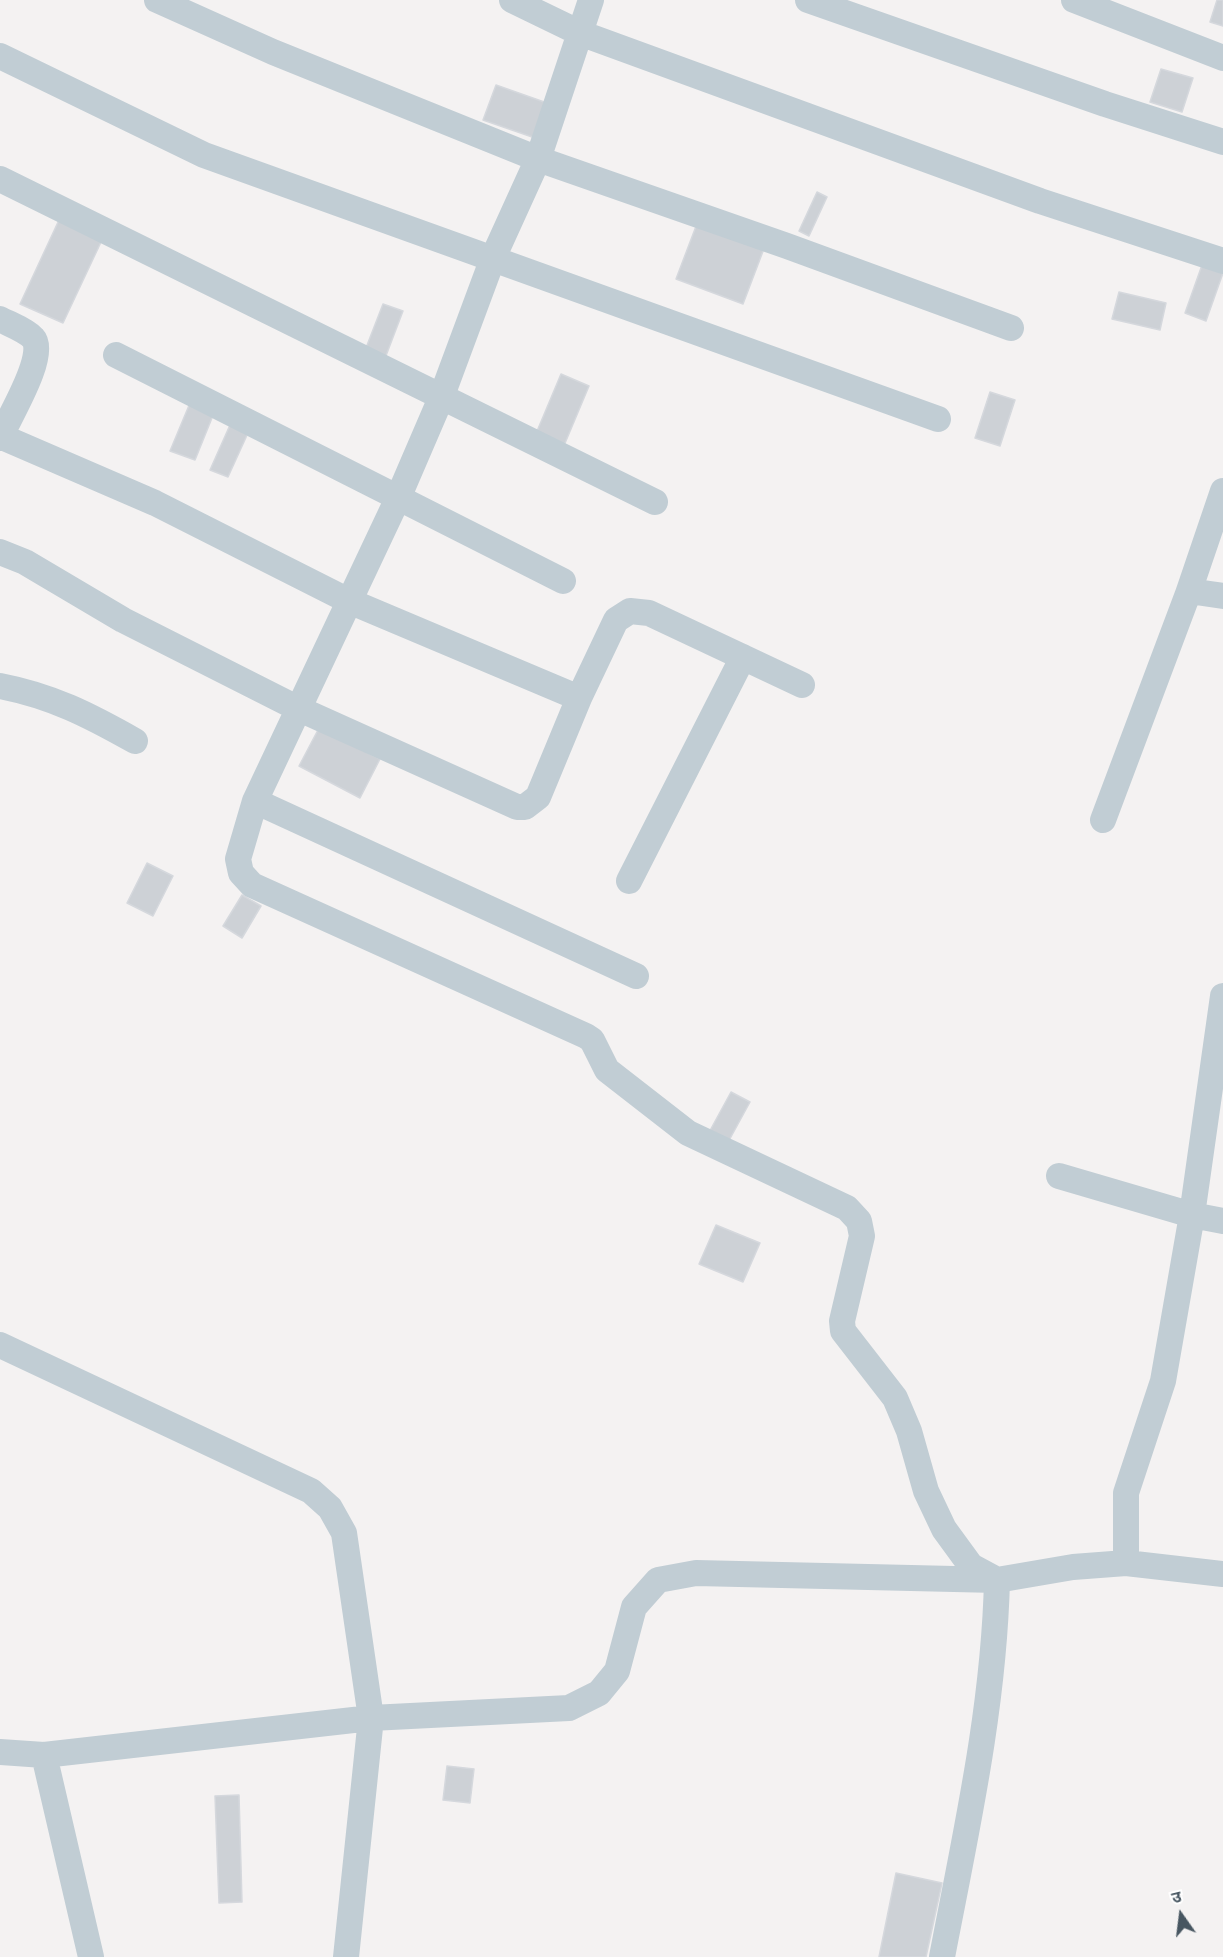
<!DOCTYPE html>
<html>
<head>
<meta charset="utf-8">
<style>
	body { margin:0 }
	#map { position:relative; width:1223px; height:1957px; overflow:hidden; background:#f4f2f2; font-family:"Alegreya Sans","Noto Sans Devanagari",sans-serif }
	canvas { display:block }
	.north { position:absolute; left:1151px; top:1885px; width:60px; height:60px; -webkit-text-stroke:4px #fff; paint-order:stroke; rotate:346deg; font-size:16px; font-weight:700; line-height:24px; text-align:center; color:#475661 }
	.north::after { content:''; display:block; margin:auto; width:21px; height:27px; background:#475661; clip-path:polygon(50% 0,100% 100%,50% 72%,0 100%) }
</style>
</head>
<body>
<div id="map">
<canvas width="1223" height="1957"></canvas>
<div class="north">उ</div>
</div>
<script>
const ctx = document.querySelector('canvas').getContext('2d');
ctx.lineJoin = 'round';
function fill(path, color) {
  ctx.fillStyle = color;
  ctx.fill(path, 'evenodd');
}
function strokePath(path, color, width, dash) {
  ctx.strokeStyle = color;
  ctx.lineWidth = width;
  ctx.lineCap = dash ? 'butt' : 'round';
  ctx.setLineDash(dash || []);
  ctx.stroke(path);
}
const building = new Path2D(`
	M 1217,0 L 1223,0 L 1223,26 L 1210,22 Z
	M 1161,69 L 1193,78 L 1182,112 L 1150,102 Z
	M 496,85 L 547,103 L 535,138 L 483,120 Z
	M 817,192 L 827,197 L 809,236 L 799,231 Z
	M 59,220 L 102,240 L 63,323 L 20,304 Z
	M 698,221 L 765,246 L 743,304 L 676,279 Z
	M 1202,265 L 1223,273 L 1206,321 L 1185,313 Z
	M 1119,292 L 1166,303 L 1160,330 L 1112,319 Z
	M 383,304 L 403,311 L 384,361 L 364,353 Z
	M 561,374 L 589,386 L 563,448 L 535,436 Z
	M 990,392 L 1015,400 L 1000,446 L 975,438 Z
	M 190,403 L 214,413 L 195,460 L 170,451 Z
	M 230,425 L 248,433 L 228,477 L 210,470 Z
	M 319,728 L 380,759 L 360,798 L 299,766 Z
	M 147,863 L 173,876 L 153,916 L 127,903 Z
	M 242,895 L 261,906 L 242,938 L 223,926 Z
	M 731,1092 L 750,1102 L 726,1146 L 707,1136 Z
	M 716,1225 L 760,1243 L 743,1282 L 699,1264 Z
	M 447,1766 L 474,1769 L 470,1803 L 443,1800 Z
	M 239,1795 L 242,1902 L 219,1903 L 215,1796 Z
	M 896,1873 L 942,1883 L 926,1957 L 879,1957 Z`);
fill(building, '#cdd1d6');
strokePath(building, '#d5d8dd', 1.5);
strokePath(new Path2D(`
	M 157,0 L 273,52 L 538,159 L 787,246 L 1011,328
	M 512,0 L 580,33 L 1040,201 L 1223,261
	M 591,0 L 538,159 L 493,258 L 441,398 L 398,498 L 255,801 L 238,859 L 241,873 L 252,885 L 586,1036 L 592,1040 L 607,1070 L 688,1133 L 847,1208 L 859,1221 L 862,1236 L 842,1321 L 843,1331 L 895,1398 L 909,1431 L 926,1491 L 944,1529 L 971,1566 L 997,1580 C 994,1708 966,1832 942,1957
	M 808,0 L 1105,104 L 1223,142
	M 1074,0 L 1223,58
	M 0,56 L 204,155 L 938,419
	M 0,179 L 655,502
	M 0,319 C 9,324 26,330 33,338 C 48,354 8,419 0,438
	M 116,355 L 563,581
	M 0,436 L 155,503 L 349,601 L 579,698
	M 0,552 L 25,562 L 123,620 L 297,708 L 517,807 L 525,807 L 538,797 L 579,698 L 616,620 L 630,611 L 649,613 L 802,685
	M 1189,591 L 1223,596
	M 0,686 C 52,696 89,715 135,741
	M 255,801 L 636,976
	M 1103,820 L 1189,591 L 1223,491
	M 629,881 L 743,657
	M 1059,1176 L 1192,1215 L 1223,1221
	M 0,1345 L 311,1491 L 330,1508 L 344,1533 L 371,1718 L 346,1957
	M 1126,1563 L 1126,1493 L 1163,1381 L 1192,1215 L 1223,996
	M 0,1752 L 44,1755 L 371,1718 L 569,1708 L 599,1693 L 617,1671 L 634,1607 L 658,1580 L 696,1573 L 997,1580 L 1073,1567 L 1126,1563 L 1223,1574
	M 44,1755 L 91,1957`), '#c1cdd4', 26);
</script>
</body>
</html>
